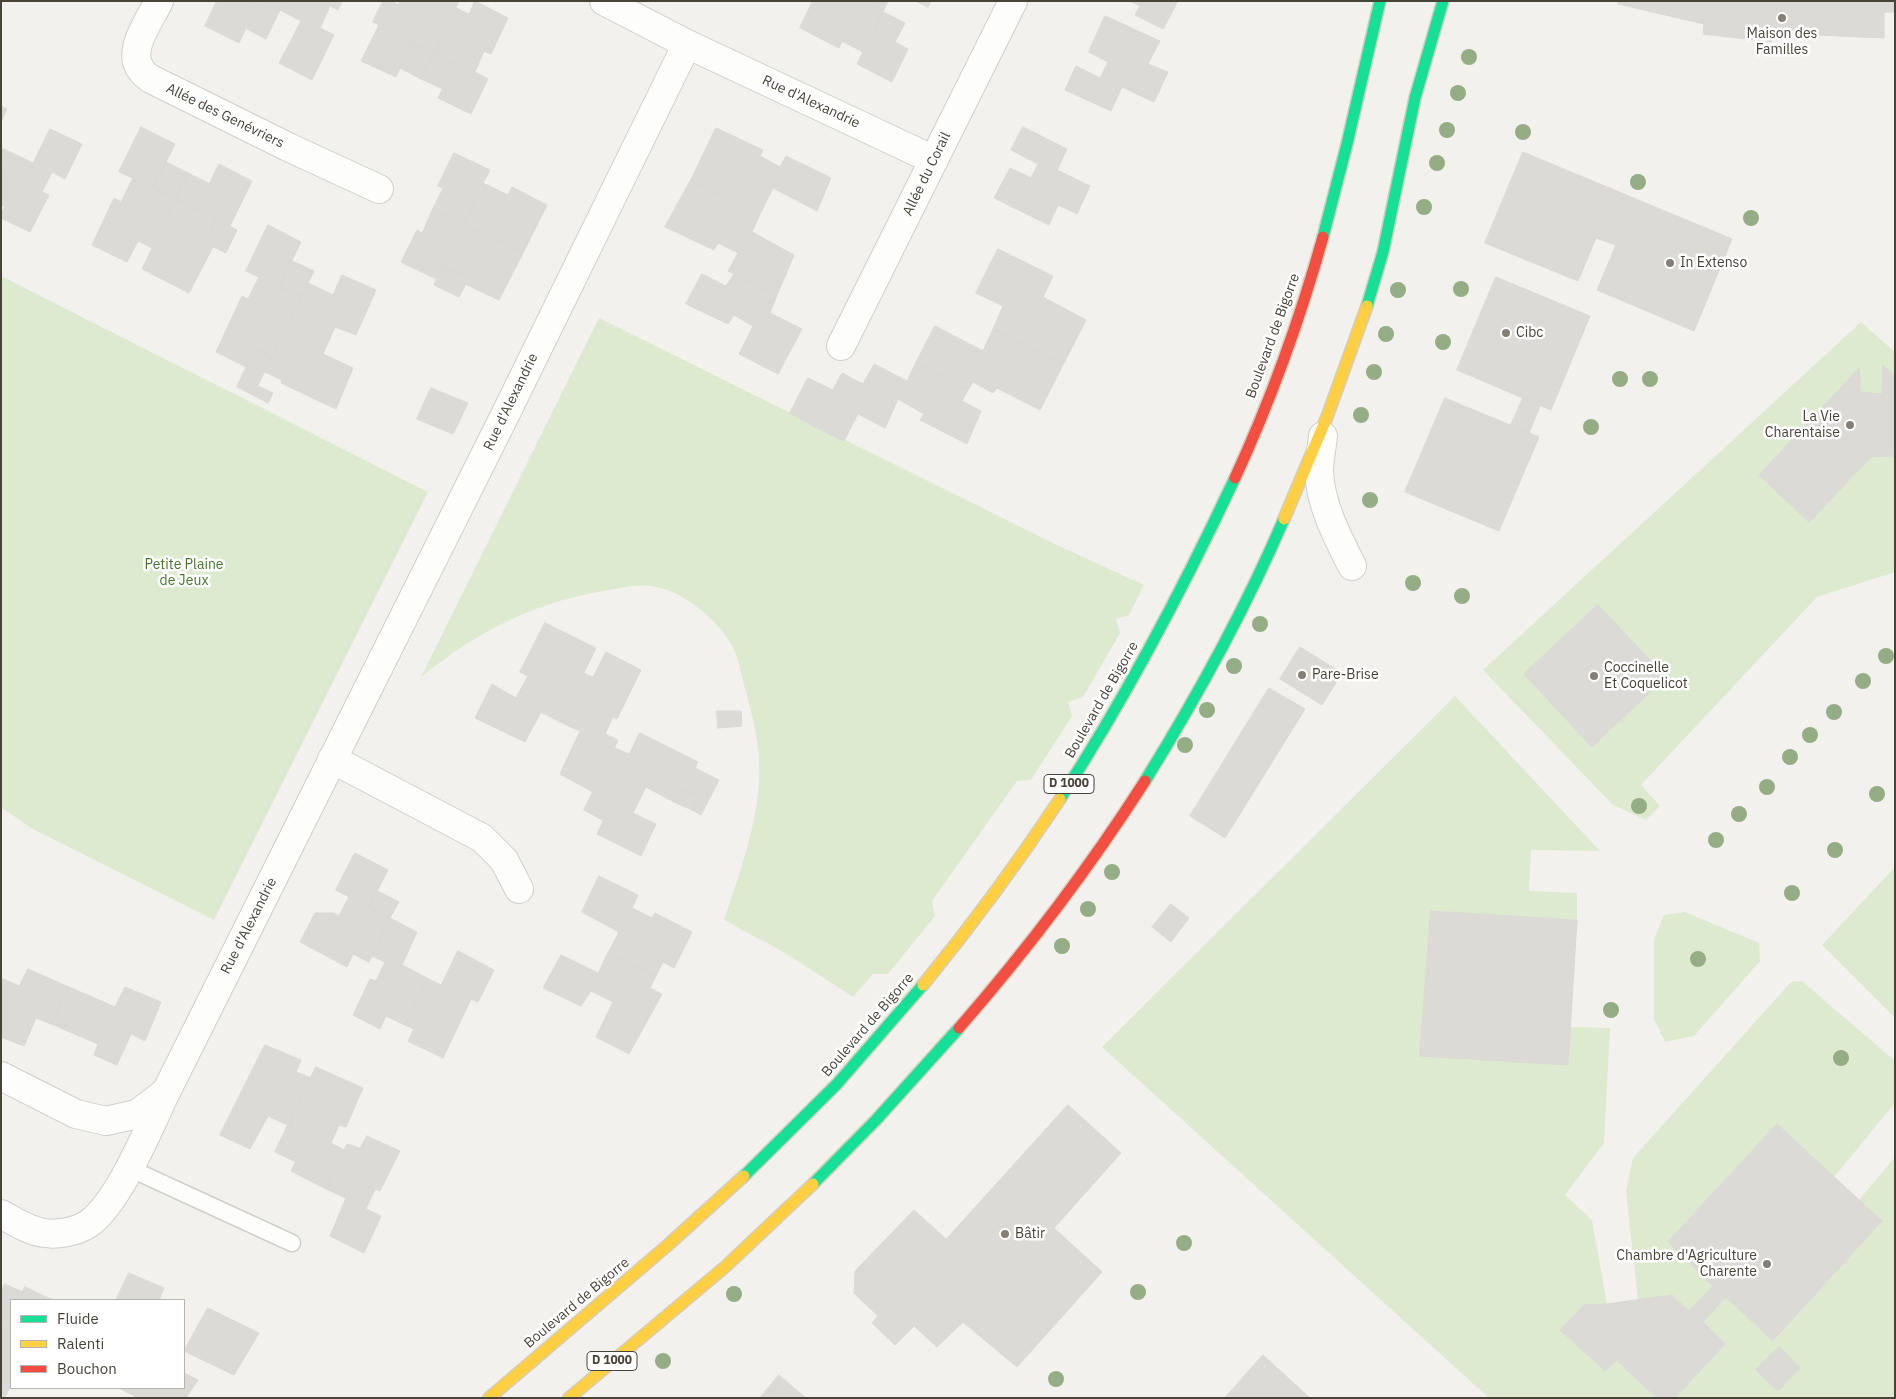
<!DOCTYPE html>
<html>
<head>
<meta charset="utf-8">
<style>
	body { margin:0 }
	#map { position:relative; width:1896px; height:1399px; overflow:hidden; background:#f2f1ed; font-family:"IBM Plex Sans",sans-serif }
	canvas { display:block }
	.frame { position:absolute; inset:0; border:2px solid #484339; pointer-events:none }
	.legend { position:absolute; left:10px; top:1299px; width:175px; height:90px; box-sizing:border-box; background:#fff; border:1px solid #b6b4b0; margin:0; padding:6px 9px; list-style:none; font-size:15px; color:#484339 }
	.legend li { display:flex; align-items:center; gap:10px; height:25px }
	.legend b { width:25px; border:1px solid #b6b4b0 }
</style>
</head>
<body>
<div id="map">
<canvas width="1896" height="1399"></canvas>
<div class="frame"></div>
<ul class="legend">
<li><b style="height:6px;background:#16e098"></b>Fluide</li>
<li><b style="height:6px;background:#ffcf43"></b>Ralenti</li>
<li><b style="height:6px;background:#f24e42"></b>Bouchon</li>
</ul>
</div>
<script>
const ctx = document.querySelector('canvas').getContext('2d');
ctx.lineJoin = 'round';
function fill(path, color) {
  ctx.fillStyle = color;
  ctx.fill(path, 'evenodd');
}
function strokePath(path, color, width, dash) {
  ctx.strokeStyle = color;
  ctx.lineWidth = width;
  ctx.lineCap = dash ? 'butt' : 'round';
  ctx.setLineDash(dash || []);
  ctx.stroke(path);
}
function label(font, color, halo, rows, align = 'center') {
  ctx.font = font + ' "IBM Plex Sans",sans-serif';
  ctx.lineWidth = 5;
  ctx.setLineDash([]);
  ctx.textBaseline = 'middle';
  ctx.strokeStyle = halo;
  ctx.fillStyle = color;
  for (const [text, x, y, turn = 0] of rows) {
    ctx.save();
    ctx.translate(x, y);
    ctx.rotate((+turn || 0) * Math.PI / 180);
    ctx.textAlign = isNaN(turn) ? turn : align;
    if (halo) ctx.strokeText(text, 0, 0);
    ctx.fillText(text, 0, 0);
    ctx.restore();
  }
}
fill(new Path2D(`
	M 1,276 L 428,492 L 214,920 L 31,828 L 1,807 Z
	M 599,318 L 1057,545 L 1144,585 L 1129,615 L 1116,619 L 1120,633 L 1083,697 L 1068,702 L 1072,716 L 1031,780 L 1017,781 L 932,901 L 935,916 L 888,974 L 873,974 L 853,997 L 787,954 L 724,920 C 739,875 756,829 759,781 C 761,747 753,717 744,685 C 740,670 738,655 730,642 C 713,616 683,591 652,586 C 636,584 619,588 603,591 C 530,604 479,631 421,677 Z
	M 1861,322 L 1895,352 L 1895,572 L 1817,597 L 1641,785 L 1660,806 L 1646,820 L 1613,805 L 1483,670 Z
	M 1455,696 L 1600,851 L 1531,850 L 1529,891 L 1577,893 L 1577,920 L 1431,911 L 1570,1027 L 1610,1028 L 1604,1143 L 1565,1195 L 1592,1220 L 1607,1304 L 1584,1305 L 1561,1330 L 1605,1371 L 1616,1360 L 1657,1398 L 1489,1398 L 1102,1047 Z
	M 1895,867 L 1895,1018 L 1822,945 Z
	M 1685,912 L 1759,943 L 1760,961 L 1694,1036 L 1665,1042 L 1654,1019 L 1654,939 L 1664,915 Z
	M 1802,981 L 1895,1061 L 1895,1103 L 1834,1177 L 1777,1124 L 1668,1242 L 1713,1286 L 1689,1311 L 1672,1295 L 1638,1300 L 1626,1191 L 1633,1158 L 1791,982 Z
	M 1895,1157 L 1895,1398 L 1675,1398 L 1725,1344 L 1703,1322 L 1726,1297 L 1774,1341 L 1882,1221 L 1859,1200 Z`), '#deeacf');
const building = new Path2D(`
	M 217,1 L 259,1 L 239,43 L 205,26 Z
	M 259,1 L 280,10 L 266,39 L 245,28 Z
	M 261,1 L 284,1 L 280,10 Z
	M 284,1 L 342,1 L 338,10 L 330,6 L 320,28 L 334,35 L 312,80 L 279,63 L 301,21 L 280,10 Z
	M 383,1 L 390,1 L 399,5 L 400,1 L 459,1 L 434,53 L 412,43 L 396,77 L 361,61 L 379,25 L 373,22 Z
	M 475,1 L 508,18 L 491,54 L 484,51 L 475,72 L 488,79 L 471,114 L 438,98 L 455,64 L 434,53 L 456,8 L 469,14 Z
	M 813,1 L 863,1 L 883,12 L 874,31 L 908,49 L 892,82 L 857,64 L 863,52 L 842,41 L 839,48 L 800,28 Z
	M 863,1 L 888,1 L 883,12 Z
	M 916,1 L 931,1 L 928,7 Z
	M 1130,1 L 1178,1 L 1163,29 L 1135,15 L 1140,6 Z
	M 1619,1 L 1895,1 L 1895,12 L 1884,12 L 1884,38 L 1772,33 L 1772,42 L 1703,34 L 1704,24 L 1618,4 Z
	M 883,12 L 905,23 L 895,42 L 874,31 Z
	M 1105,16 L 1160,41 L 1148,64 L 1168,72 L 1154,102 L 1122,87 L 1111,111 L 1065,90 L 1076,66 L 1100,78 L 1108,62 L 1089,52 Z
	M 412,43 L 434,53 L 421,79 L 400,68 Z
	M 434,53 L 455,64 L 443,89 L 421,79 Z
	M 1,106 L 7,109 L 1,122 Z
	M 141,127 L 175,144 L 153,188 L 176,199 L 152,248 L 138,241 L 127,262 L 92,245 L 114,198 L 121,202 L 133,178 L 119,172 Z
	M 1023,127 L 1067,149 L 1057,170 L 1090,186 L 1077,214 L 1058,205 L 1049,225 L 994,198 L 1010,168 L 1031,178 L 1038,164 L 1011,150 Z
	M 716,128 L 763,150 L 760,156 L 780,167 L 786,156 L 831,178 L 817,211 L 773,188 L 760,214 L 691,180 Z
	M 50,129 L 82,144 L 65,179 L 52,172 L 42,192 L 49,195 L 30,232 L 1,218 L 1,213 L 5,206 L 1,205 L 1,175 L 12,153 L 33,163 Z
	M 1,148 L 12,153 L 1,175 Z
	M 1523,152 L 1732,239 L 1694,331 L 1597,290 L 1616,245 L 1596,238 L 1578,281 L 1485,243 Z
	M 454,153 L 490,170 L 483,183 L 508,195 L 512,187 L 547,205 L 523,253 L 464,224 L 474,204 L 438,186 Z
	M 166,162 L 188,173 L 176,199 L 153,188 Z
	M 219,164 L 252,181 L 230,226 L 216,219 L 205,243 L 213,247 L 189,293 L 142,269 L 176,199 L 197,210 Z
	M 188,173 L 210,184 L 197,210 L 176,199 Z
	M 691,180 L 760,214 L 752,232 L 794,255 L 777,295 L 728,271 L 738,253 L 718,243 L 714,250 L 665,227 Z
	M 443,189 L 474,204 L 464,224 L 433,209 Z
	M 433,209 L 523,253 L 499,300 L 465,284 L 469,278 L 443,266 L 436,279 L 401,262 L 417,230 L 422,233 Z
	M 216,219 L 237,230 L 226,253 L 205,243 Z
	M 268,225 L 301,242 L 279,287 L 301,297 L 272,357 L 255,349 L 246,367 L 216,352 L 242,296 L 248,299 L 259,277 L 246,271 Z
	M 998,249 L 1053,276 L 1043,297 L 1086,320 L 1063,365 L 993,329 L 1003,306 L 976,293 Z
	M 292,261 L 314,271 L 301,297 L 279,287 Z
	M 443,266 L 469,278 L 459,297 L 434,285 Z
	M 702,274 L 726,286 L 734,274 L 777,295 L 770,313 L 802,329 L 778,374 L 739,354 L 753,326 L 734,315 L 728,324 L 686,304 Z
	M 342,275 L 376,290 L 356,335 L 335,327 L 323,354 L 353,368 L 336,409 L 281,383 L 282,380 L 265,372 L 308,283 L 333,295 Z
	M 1496,277 L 1590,316 L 1551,410 L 1457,370 Z
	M 935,326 L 983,351 L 993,329 L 1063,365 L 1040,410 L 997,388 L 993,393 L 973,382 L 968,390 L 916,363 Z
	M 255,349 L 272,357 L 253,395 L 237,387 Z
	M 916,363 L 968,390 L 962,401 L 981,411 L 967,444 L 920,420 L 924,414 L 898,399 L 885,428 L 858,414 L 844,441 L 813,426 L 842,373 L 863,384 L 874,364 L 907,381 Z
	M 1883,365 L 1895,377 L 1895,459 L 1892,456 L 1871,457 L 1809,522 L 1759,475 L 1859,368 L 1860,392 L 1882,394 Z
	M 808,378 L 833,390 L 813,426 L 790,413 Z
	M 258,386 L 273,393 L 268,403 L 253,395 Z
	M 431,388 L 468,403 L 453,434 L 417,419 Z
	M 1445,398 L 1539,437 L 1499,531 L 1405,492 Z
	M 1523,398 L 1540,406 L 1529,433 L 1511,425 Z
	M 1598,605 L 1666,677 L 1592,747 L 1524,674 Z
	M 545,623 L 596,648 L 560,722 L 541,712 L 525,742 L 475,718 L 492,684 L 516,698 L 528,676 L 520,672 Z
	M 1300,647 L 1342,673 L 1322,705 L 1280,679 Z
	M 606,652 L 641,670 L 617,719 L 613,717 L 605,734 L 618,740 L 593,792 L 560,774 L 580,731 L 560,722 L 583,673 L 593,677 Z
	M 1269,688 L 1305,709 L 1225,838 L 1190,816 Z
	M 717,711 L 741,711 L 742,726 L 718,728 Z
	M 640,733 L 698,762 L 695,768 L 719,780 L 701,815 L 692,810 L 698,797 L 681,789 L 674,802 L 646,787 L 633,813 L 656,824 L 641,856 L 597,834 L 612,802 L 593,792 L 615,748 L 629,754 Z
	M 681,789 L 698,797 L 692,810 L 674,802 Z
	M 593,792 L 612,802 L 604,821 L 584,810 Z
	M 355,853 L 388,870 L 369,907 L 390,918 L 369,962 L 353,954 L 347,967 L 300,942 L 315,913 L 334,913 L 339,916 L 349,897 L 336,890 Z
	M 599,876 L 638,895 L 632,908 L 652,918 L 655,913 L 692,932 L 674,968 L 663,962 L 656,976 L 608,953 L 619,932 L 582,912 Z
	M 377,891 L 399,902 L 390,918 L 369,907 Z
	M 1171,904 L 1189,918 L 1171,942 L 1152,927 Z
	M 1431,911 L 1577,920 L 1568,1065 L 1420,1056 Z
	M 390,918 L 417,932 L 402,965 L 427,978 L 405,1025 L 386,1016 L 380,1029 L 353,1015 L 370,979 L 376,981 L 385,962 L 372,956 Z
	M 458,951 L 494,970 L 478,1002 L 471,999 L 443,1058 L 408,1041 L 414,1029 L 405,1025 L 427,978 L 441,985 Z
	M 608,953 L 656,976 L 650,988 L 662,994 L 629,1054 L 596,1037 L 613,1002 L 591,991 L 581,1006 L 543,988 L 561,955 L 598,973 Z
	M 28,969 L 69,987 L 51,1024 L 36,1018 L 24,1046 L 1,1037 L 1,978 L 19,986 Z
	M 69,987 L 115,1007 L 125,987 L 161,1002 L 145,1041 L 131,1034 L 117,1065 L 94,1055 L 98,1044 L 51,1024 Z
	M 265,1045 L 301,1060 L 296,1072 L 311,1078 L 288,1125 L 268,1116 L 250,1149 L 220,1135 Z
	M 316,1067 L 363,1088 L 346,1127 L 339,1125 L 331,1143 L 344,1150 L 326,1189 L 291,1171 L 309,1135 L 288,1125 Z
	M 1068,1105 L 1121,1153 L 1054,1228 L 1102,1272 L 1017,1367 L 963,1322 L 937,1347 L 914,1326 L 895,1345 L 872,1323 L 878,1316 L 854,1293 L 855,1271 L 914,1210 L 946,1239 Z
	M 1777,1124 L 1882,1221 L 1773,1341 L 1726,1297 L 1703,1322 L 1725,1344 L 1675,1398 L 1657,1398 L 1616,1360 L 1605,1371 L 1560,1330 L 1584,1305 L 1607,1304 L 1672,1295 L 1689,1311 L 1713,1286 L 1668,1242 Z
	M 288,1125 L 309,1135 L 296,1162 L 275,1152 Z
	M 367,1136 L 400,1151 L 380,1191 L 375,1189 L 366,1209 L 381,1216 L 364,1253 L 330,1236 L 346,1198 L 326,1189 L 347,1144 L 360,1148 Z
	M 129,1273 L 164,1288 L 159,1300 L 116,1300 Z
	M 5,1284 L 23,1292 L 19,1300 L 11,1300 L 11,1316 L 6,1326 L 1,1324 L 1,1292 Z
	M 25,1287 L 53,1300 L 19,1300 Z
	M 208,1308 L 259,1333 L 234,1375 L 184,1351 Z
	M 11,1316 L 11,1385 L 5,1397 L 1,1395 L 1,1324 L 6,1326 Z
	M 1779,1347 L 1801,1368 L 1778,1391 L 1756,1370 Z
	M 1263,1355 L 1310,1398 L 1225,1398 Z
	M 184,1373 L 198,1380 L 186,1398 L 138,1398 L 119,1388 L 161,1389 L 184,1388 Z
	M 779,1375 L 806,1398 L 760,1398 Z`);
fill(building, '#dcdad6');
strokePath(building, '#dad8d3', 1);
const lane = new Path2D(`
	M 129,1168 L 292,1243`);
const street = new Path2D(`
	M 159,1 C 150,20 125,52 142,71 C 144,74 148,77 151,79 L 288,147 L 379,189
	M 604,1 L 687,44 L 934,160
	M 841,346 L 1013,1
	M 1323,436 C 1322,447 1319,459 1319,471 C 1320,504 1337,536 1352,566
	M 332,759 L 482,838 L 504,860 L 519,889
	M 1,1076 L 76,1114 L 106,1121 L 137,1114 L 166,1092 C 149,1127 119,1203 88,1224 C 76,1232 57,1235 44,1233 C 29,1231 14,1221 1,1214
	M 166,1092 L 507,411 L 687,44`);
const fast = new Path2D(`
	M 1323,237 L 1347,144 L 1380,1
	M 1367,306 L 1383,252 L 1415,98 L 1443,1
	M 1145,781 C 1197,697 1245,610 1284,519
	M 1060,799 C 1127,696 1183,589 1235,478
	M 744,1176 L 837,1084 L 923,985
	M 813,1184 L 876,1120 L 959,1028`);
const slow = new Path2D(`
	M 1284,519 L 1327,417 L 1367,306
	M 923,985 C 972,925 1017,864 1060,799
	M 489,1398 L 668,1245 L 744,1176
	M 569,1398 L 725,1267 L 813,1184`);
const jam = new Path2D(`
	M 1235,478 C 1271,400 1300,319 1323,237
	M 959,1028 C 1027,950 1090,867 1145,781`);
strokePath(lane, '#d0cfcb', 19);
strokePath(street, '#d0cfcb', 30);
strokePath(fast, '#d3cdbc', 14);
strokePath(slow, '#d3cdbc', 14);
strokePath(jam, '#d3cdbc', 14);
strokePath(lane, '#fdfdfc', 16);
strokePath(street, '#fdfdfc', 28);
strokePath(fast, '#16e098', 11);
strokePath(slow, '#ffcf43', 11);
strokePath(jam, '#f24e42', 11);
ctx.fillStyle = '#94ad85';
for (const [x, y] of [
	[1469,57],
	[1458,93],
	[1447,130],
	[1523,132],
	[1437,163],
	[1638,182],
	[1424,207],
	[1751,218],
	[1461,289],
	[1398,290],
	[1386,334],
	[1443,342],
	[1374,372],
	[1620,379],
	[1650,379],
	[1361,415],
	[1591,427],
	[1370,500],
	[1413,583],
	[1462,596],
	[1260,624],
	[1886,656],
	[1234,666],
	[1863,681],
	[1207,710],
	[1834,712],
	[1810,735],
	[1185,745],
	[1790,757],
	[1767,787],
	[1877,794],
	[1639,806],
	[1739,814],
	[1716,840],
	[1835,850],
	[1112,872],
	[1792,893],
	[1088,909],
	[1062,946],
	[1698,959],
	[1611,1010],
	[1841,1058],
	[1184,1243],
	[1138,1292],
	[734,1294],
	[663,1361],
	[1056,1379]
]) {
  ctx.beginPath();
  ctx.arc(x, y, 8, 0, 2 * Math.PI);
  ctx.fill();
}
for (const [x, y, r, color] of [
	[1782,18,5,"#848078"],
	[1670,263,5,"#848078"],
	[1506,333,5,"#848078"],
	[1850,425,5,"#848078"],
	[1302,675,5,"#848078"],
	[1594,676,5,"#848078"],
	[1005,1234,5,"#848078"],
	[1767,1264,5,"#848078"]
]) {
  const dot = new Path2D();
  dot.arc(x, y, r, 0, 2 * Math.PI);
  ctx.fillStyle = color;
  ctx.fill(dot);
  strokePath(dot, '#fff', 2);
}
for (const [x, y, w] of [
	[1069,784,50],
	[612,1361,50]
]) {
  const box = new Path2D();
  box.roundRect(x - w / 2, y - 9.5, w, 19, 4);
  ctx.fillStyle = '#fff';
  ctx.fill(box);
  strokePath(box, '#484339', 1);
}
label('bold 12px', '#484339', null, [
	["D 1000",1069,784],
	["D 1000",612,1361]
]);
label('14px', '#484339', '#fff', [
	["Maison des",1782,34,"center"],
	["Familles",1782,50,"center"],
	["In Extenso",1680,263],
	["Cibc",1516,333],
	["La Vie",1840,417,"right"],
	["Charentaise",1840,433,"right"],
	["Coccinelle",1604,668],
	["Et Coquelicot",1604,684],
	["Pare-Brise",1312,675],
	["Bâtir",1015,1234],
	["Chambre d'Agriculture",1757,1256,"right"],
	["Charente",1757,1272,"right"]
], 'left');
label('14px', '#484339', '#fff', [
	["Rue d'Alexandrie",811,102,25],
	["Allée des Genévriers",225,116,26],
	["Allée du Corail",927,174,-64],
	["Boulevard de Bigorre",1273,336,-70],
	["Rue d'Alexandrie",511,402,-64],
	["Boulevard de Bigorre",1102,700,-60],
	["Rue d'Alexandrie",249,926,-63],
	["Boulevard de Bigorre",868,1025,-49],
	["Boulevard de Bigorre",577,1303,-40]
]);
label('14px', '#487630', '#fff', [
	["Petite Plaine",184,565],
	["de Jeux",184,581]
]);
</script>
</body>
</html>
